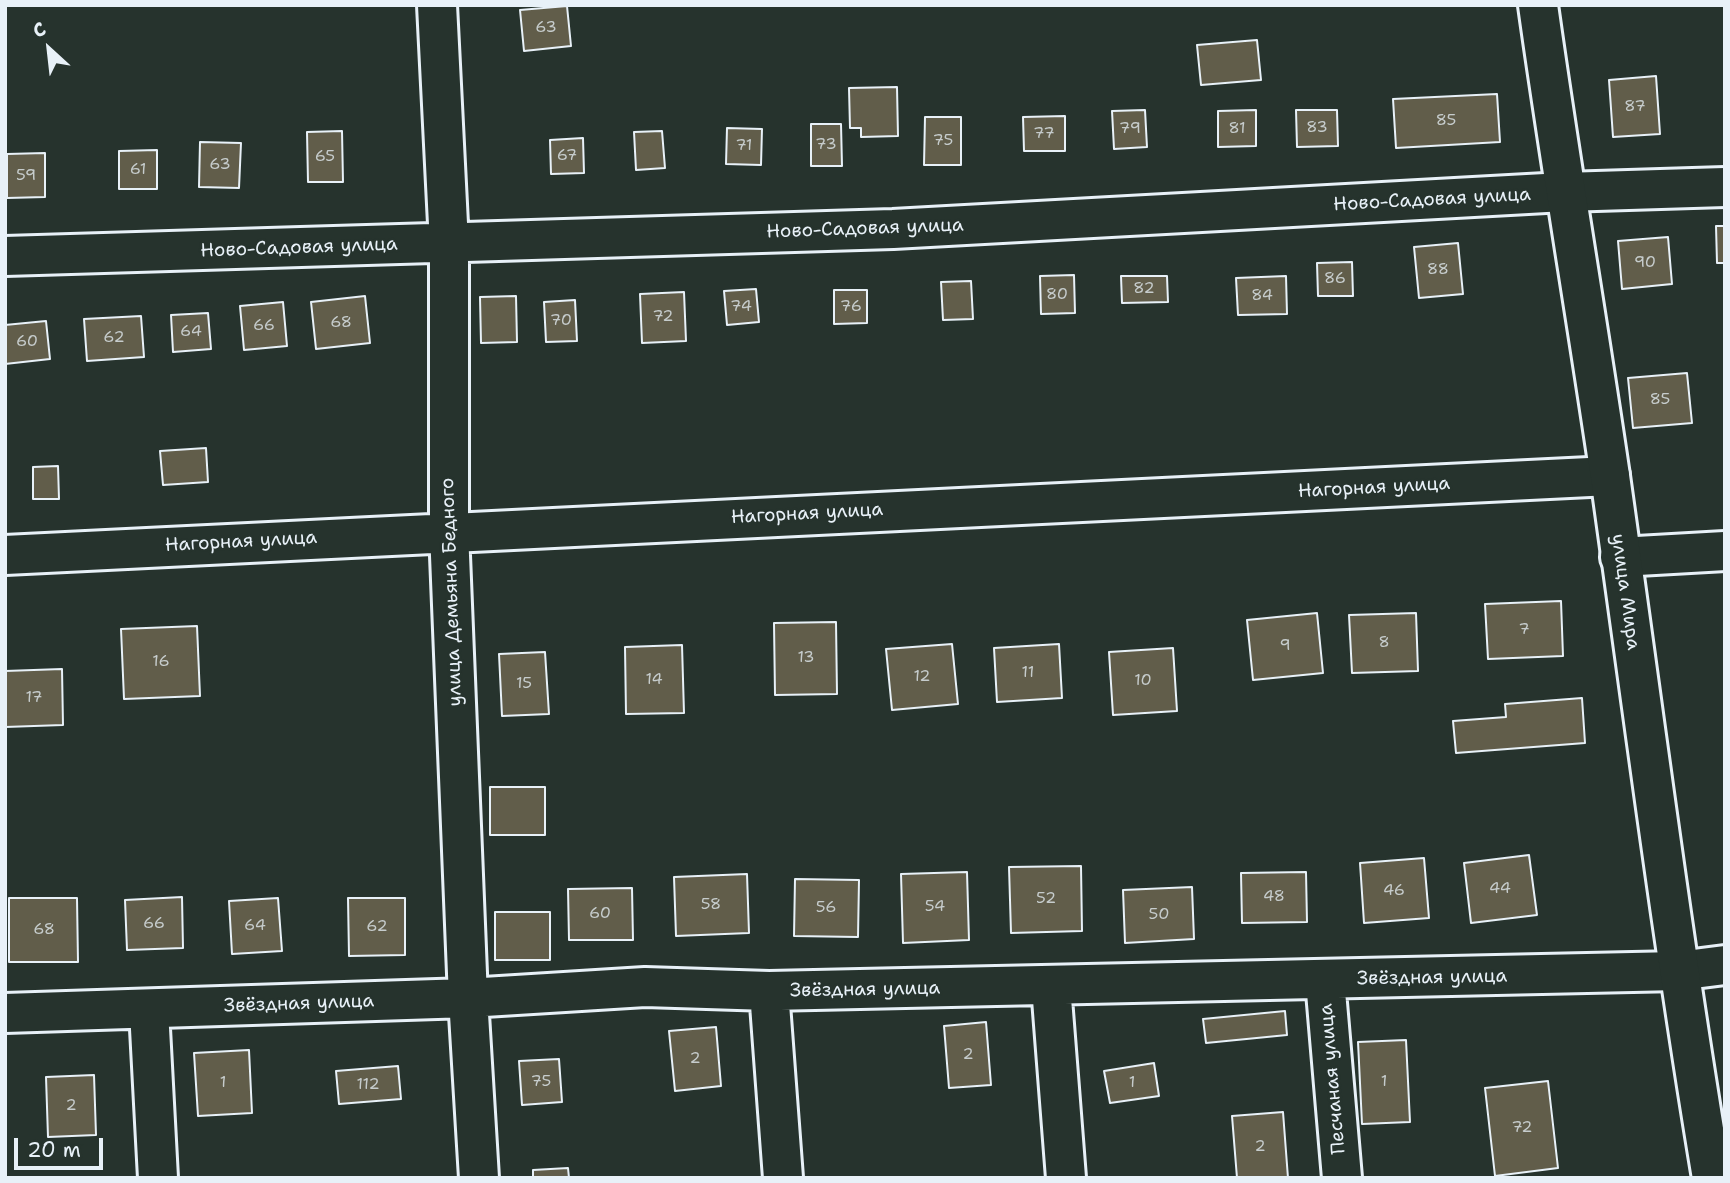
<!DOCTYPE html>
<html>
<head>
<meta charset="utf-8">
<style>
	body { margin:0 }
	#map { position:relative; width:1730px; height:1183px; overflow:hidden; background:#26332d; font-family:"Shantell Sans",sans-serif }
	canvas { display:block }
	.frame { position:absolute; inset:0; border:7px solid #e8f1f8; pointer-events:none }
	.north { position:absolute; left:14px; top:14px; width:70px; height:70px; -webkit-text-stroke:5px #26332d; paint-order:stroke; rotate:333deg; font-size:19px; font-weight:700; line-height:28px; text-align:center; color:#e8f1f8 }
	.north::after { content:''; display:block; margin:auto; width:24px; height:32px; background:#e8f1f8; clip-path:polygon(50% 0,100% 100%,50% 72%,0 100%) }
	.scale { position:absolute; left:14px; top:1138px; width:89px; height:32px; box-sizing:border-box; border:4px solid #e8f1f8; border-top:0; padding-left:9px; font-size:21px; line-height:24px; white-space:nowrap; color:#e8f1f8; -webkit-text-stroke:5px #26332d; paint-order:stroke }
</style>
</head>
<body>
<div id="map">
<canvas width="1730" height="1183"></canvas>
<div class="frame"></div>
<div class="north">С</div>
<div class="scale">20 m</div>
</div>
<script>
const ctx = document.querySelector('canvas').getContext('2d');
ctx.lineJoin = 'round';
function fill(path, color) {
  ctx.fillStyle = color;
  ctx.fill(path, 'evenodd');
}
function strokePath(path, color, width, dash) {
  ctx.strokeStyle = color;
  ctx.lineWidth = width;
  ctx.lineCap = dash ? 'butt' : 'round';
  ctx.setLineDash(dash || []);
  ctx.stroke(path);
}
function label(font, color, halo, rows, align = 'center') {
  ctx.font = font + ' "Shantell Sans",sans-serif';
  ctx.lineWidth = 5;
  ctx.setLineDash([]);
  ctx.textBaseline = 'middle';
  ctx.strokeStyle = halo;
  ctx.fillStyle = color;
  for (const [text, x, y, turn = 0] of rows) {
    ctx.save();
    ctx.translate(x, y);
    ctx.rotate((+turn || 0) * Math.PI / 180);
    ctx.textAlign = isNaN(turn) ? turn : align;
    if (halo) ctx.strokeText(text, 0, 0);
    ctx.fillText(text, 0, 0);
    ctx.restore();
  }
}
const building = new Path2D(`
	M 567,6 L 571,46 L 524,51 L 520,10 Z
	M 1257,40 L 1261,80 L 1201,85 L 1197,45 Z
	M 1656,76 L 1660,134 L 1613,137 L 1609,80 Z
	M 897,87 L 898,136 L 861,137 L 861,128 L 850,128 L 849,88 Z
	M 1497,94 L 1500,142 L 1396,148 L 1393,99 Z
	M 1145,110 L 1147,147 L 1114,149 L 1112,111 Z
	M 1256,110 L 1256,146 L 1218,147 L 1218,111 Z
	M 1296,110 L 1337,110 L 1338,146 L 1297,147 Z
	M 1065,116 L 1065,151 L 1024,151 L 1023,117 Z
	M 925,117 L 961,117 L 961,165 L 924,165 Z
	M 811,124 L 841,124 L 842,166 L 811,166 Z
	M 727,128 L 762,129 L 761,165 L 726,164 Z
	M 342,131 L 343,182 L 308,182 L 307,132 Z
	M 662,131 L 665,168 L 636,170 L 634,132 Z
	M 583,138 L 584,173 L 551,174 L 550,140 Z
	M 200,142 L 241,143 L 239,188 L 199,187 Z
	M 157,150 L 157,189 L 119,189 L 119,151 Z
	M 45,153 L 45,197 L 7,198 L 7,154 Z
	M 1716,226 L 1725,226 L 1725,263 L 1717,263 Z
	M 1668,237 L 1672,284 L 1622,289 L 1618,241 Z
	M 1458,243 L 1463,294 L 1419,298 L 1414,247 Z
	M 1352,262 L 1353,296 L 1318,296 L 1317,263 Z
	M 1074,275 L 1075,313 L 1041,314 L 1040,276 Z
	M 1121,276 L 1167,276 L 1168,302 L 1122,303 Z
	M 1286,276 L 1287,314 L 1238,315 L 1236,278 Z
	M 971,281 L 973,319 L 943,320 L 941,282 Z
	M 756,289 L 759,322 L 727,325 L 724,291 Z
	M 834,290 L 867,290 L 867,323 L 834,324 Z
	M 684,292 L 686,341 L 642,343 L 640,294 Z
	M 365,296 L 370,343 L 316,349 L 311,302 Z
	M 516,296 L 517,342 L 481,343 L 480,297 Z
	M 575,300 L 577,341 L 546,342 L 544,302 Z
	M 283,302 L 287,346 L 244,350 L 240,306 Z
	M 208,313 L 211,349 L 173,352 L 171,315 Z
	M 141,316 L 144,357 L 87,361 L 84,319 Z
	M 46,321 L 50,359 L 5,364 L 5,325 Z
	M 1687,373 L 1692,423 L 1633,428 L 1628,378 Z
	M 206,448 L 208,482 L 163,485 L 160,451 Z
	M 58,466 L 59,499 L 33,499 L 33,467 Z
	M 1561,601 L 1563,656 L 1488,659 L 1485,604 Z
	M 1317,613 L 1323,673 L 1253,680 L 1247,620 Z
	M 1416,613 L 1418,671 L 1352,673 L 1349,615 Z
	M 836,622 L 837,694 L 775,695 L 774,623 Z
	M 197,626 L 200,696 L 124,699 L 121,629 Z
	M 952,644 L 958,704 L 892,710 L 886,649 Z
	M 1059,644 L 1062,698 L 997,702 L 994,648 Z
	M 682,645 L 684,713 L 626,714 L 625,647 Z
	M 1173,648 L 1177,711 L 1113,715 L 1109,652 Z
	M 545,652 L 549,714 L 502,716 L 499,654 Z
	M 62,669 L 63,725 L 5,727 L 5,671 Z
	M 1582,698 L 1585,743 L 1456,753 L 1453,721 L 1506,717 L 1505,704 Z
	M 490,787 L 545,787 L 545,835 L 490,835 Z
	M 1529,855 L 1537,915 L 1471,923 L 1464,863 Z
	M 1424,858 L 1429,918 L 1364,923 L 1360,863 Z
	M 1081,866 L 1082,931 L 1011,933 L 1009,867 Z
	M 967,872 L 969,940 L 903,943 L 901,874 Z
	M 1306,872 L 1307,922 L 1242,923 L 1241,873 Z
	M 747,874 L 749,933 L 676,936 L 674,877 Z
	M 795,879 L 859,880 L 858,937 L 794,936 Z
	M 1192,887 L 1194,939 L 1125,943 L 1123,890 Z
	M 632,888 L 633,940 L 569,940 L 568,889 Z
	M 182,897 L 183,948 L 127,950 L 125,900 Z
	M 9,898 L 77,898 L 78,962 L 9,962 Z
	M 278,898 L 282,951 L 232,954 L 229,901 Z
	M 348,898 L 405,898 L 405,955 L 349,956 Z
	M 495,912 L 550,912 L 550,960 L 495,960 Z
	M 1285,1011 L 1287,1035 L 1206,1043 L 1203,1019 Z
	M 986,1022 L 991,1085 L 949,1088 L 944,1026 Z
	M 716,1027 L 721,1086 L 675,1091 L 669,1031 Z
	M 1406,1040 L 1410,1122 L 1362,1124 L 1358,1042 Z
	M 249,1050 L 252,1113 L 198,1116 L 194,1053 Z
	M 559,1059 L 562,1102 L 522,1105 L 519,1061 Z
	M 1154,1063 L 1159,1096 L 1110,1103 L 1104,1071 Z
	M 398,1066 L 401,1099 L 339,1104 L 336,1071 Z
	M 94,1075 L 96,1135 L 48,1137 L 46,1077 Z
	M 1548,1081 L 1558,1168 L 1495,1176 L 1485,1088 Z
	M 1283,1112 L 1288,1178 L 1237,1178 L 1232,1116 Z
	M 568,1168 L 569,1178 L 533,1178 L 533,1170 Z`);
fill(building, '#615d4a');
strokePath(building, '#e8f1f8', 2);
const minor = new Path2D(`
	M 437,5 L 449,244 L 449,531 L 468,998 L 479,1178
	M 5,256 L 893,229 L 1564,192 L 1725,187
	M 5,555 L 1610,476
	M 1620,557 L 1725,551
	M 1325,980 L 1342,1178
	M 1051,986 L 1066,1178
	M 769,991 L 783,1178
	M 149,1010 L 158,1178
	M 5,1013 L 468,998 L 645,987 L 769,991 L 1678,971 L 1725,965`);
const major = new Path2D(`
	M 1538,5 C 1560,163 1587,319 1610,476 C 1643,710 1673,945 1712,1178`);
strokePath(minor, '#e8f1f8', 44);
strokePath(major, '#e8f1f8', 44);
strokePath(minor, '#26332d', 38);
strokePath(major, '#26332d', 38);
label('16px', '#c6cccc', null, [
	["63",546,28],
	["87",1635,107],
	["85",1446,121],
	["83",1317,128],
	["79",1130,129],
	["81",1237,129],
	["77",1044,134],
	["75",943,141],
	["73",826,145],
	["71",744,146],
	["67",567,156],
	["65",325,157],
	["63",220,165],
	["61",138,170],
	["59",26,176],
	["90",1645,263],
	["88",1438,270],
	["86",1335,279],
	["82",1144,289],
	["80",1057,295],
	["84",1262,296],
	["74",741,307],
	["76",851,307],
	["72",663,317],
	["70",561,321],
	["68",341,323],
	["66",264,326],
	["64",191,332],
	["62",114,338],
	["60",27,342],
	["85",1660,400],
	["7",1524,630],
	["8",1384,643],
	["9",1285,646],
	["13",806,658],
	["16",161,662],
	["11",1028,673],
	["12",922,677],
	["14",654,680],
	["10",1143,681],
	["15",524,684],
	["17",34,698],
	["44",1500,889],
	["46",1394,891],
	["48",1274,897],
	["52",1046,899],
	["58",711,905],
	["54",935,907],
	["56",826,908],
	["60",600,914],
	["50",1159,915],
	["66",154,924],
	["64",255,926],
	["62",377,927],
	["68",44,930],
	["2",968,1055],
	["2",695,1059],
	["75",541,1082],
	["1",1384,1082],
	["1",223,1083],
	["1",1132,1083],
	["112",368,1085],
	["2",71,1106],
	["72",1522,1128],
	["2",1260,1147]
]);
label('19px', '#e8f1f8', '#26332d', [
	["Ново-Садовая улица",1432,200,-3],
	["Ново-Садовая улица",865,229,-2],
	["Ново-Садовая улица",299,248,-2],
	["Нагорная улица",1374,488,-3],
	["Нагорная улица",807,514,-3],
	["Нагорная улица",241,542,-3],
	["улица Демьяна Бедного",452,592,-92],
	["улица Мира",1625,592,82],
	["Звёздная улица",1432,978,-1],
	["Звёздная улица",865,990,-1],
	["Звёздная улица",299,1004,-2],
	["Песчаная улица",1333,1079,-95]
]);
</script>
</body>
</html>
